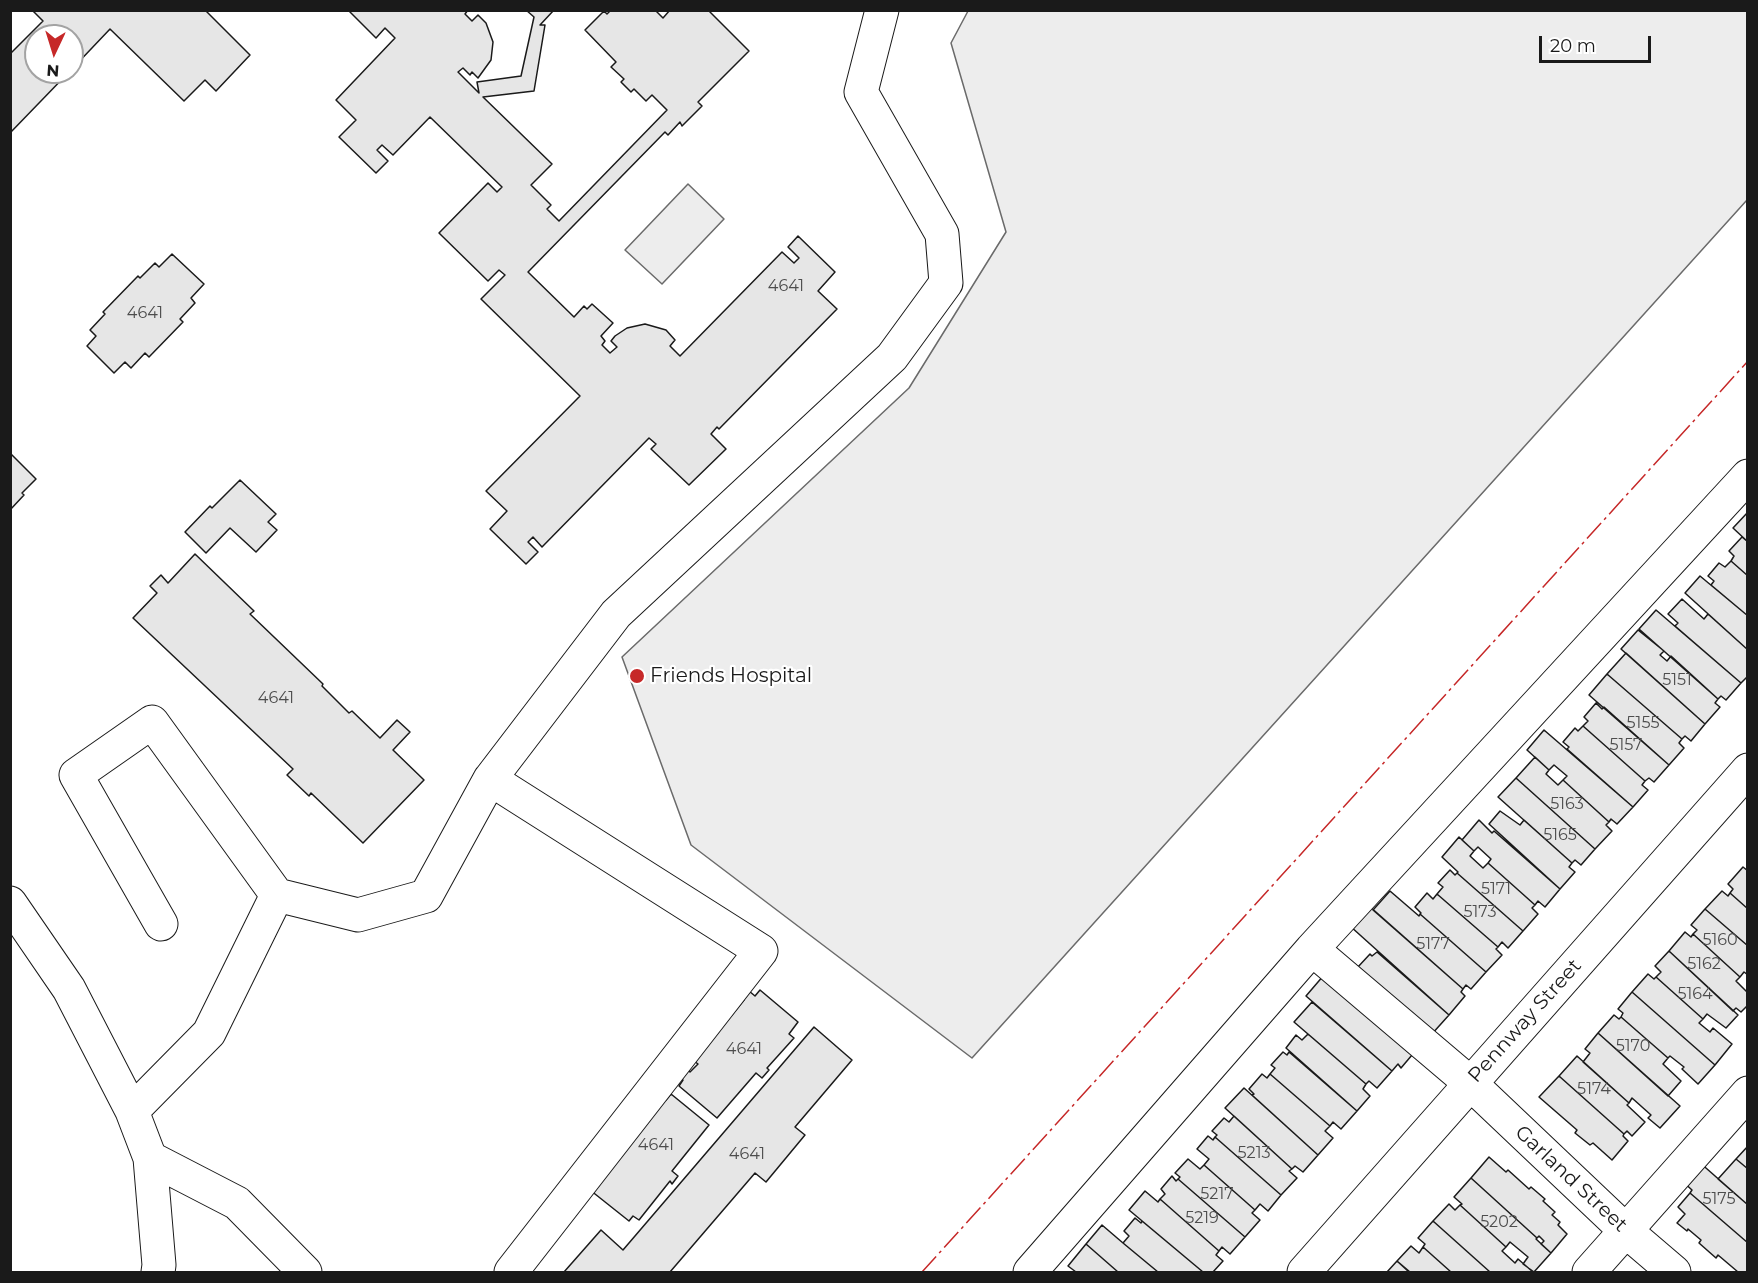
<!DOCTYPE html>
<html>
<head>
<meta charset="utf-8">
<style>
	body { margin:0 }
	#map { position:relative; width:1758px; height:1283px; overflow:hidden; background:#fff; font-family:Montserrat,sans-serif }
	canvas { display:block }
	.frame { position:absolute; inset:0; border:12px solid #1a1a1a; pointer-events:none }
	.north { position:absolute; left:24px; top:24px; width:60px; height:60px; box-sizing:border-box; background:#fff; border:2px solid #a3a3a3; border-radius:50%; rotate:184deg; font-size:16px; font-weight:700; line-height:24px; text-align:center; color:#1a1a1a }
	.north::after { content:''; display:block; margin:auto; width:21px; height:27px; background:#c62828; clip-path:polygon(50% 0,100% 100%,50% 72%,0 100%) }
	.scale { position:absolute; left:1539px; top:36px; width:112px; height:27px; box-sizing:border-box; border:3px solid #1a1a1a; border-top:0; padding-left:8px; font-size:18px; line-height:21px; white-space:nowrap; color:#1a1a1a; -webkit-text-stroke:4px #fff; paint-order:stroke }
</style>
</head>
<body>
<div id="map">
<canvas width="1758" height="1283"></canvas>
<div class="frame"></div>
<div class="north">N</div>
<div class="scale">20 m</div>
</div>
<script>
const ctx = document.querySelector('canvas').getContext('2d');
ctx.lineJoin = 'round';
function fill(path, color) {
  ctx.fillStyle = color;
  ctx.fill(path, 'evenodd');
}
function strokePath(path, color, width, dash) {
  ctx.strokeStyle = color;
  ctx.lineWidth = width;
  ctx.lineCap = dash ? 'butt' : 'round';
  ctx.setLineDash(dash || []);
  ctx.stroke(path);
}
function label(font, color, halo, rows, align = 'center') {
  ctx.font = font + ' Montserrat,sans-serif';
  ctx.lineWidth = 4.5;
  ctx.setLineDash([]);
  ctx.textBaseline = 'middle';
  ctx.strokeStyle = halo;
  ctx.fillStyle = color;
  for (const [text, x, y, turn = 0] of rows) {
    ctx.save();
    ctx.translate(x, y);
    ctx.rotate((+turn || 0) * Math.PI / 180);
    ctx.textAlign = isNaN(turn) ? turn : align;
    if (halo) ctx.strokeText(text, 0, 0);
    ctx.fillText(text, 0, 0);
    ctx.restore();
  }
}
const green = new Path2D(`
	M 968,11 L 1748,11 L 1747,200 L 972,1058 L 691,845 L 622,657 L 909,388 L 1006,232 L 951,43 Z
	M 688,184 L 724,219 L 662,284 L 625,250 Z`);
fill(green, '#ededed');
strokePath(green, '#6a6a6a', 1.5);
const building = new Path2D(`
	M 32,10 L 205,10 L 250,55 L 216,91 L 205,80 L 184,101 L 110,29 L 72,69 L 72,36 L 36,36 L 36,72 L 69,72 L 10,133 L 10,54 L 43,21 Z
	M 348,10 L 468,10 L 465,14 L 472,21 L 478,15 L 486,23 L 493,42 L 491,60 L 478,78 L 472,72 L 470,75 L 463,68 L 458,72 L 479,93 L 477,82 L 521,76 L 534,17 L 526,10 L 554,10 L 540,25 L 545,25 L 534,91 L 483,97 L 552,164 L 531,185 L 551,205 L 547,209 L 559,221 L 667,110 L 652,95 L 646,101 L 634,89 L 631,92 L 621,82 L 624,79 L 611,67 L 616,62 L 585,30 L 604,11 L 607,14 L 611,10 L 655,10 L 663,18 L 670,10 L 708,10 L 749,51 L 698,102 L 702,106 L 682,126 L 680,122 L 668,135 L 665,132 L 528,272 L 574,317 L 584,306 L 587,309 L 592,304 L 613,323 L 601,336 L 605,341 L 602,345 L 610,353 L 617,347 L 611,341 L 615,336 L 627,328 L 645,324 L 666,330 L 675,340 L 670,346 L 680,356 L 782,252 L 794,263 L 799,258 L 788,247 L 798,236 L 835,272 L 818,291 L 837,309 L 719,429 L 717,427 L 711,434 L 726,449 L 689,485 L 651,449 L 656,444 L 649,438 L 542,547 L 533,537 L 528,542 L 538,552 L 526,564 L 490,529 L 507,511 L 486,491 L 580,396 L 481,299 L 505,275 L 499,270 L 488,281 L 439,233 L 488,183 L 497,192 L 502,187 L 430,117 L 393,155 L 382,145 L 377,150 L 388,161 L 376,173 L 339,137 L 356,120 L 336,100 L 395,38 L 385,28 L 376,38 Z
	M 172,254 L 204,284 L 191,298 L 195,303 L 180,319 L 183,322 L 149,357 L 145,353 L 131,368 L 125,362 L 114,373 L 87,346 L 96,336 L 90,330 L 105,314 L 103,312 L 138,276 L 140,278 L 155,263 L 159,267 Z
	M 10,453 L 36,479 L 22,493 L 24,495 L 10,510 Z
	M 240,480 L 276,514 L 268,522 L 277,530 L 256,552 L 230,528 L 206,553 L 185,532 L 210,506 L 212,508 Z
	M 1748,512 L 1748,542 L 1733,528 Z
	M 1742,537 L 1748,542 L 1748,576 L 1731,561 L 1734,556 L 1729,551 Z
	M 195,554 L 254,611 L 250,614 L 323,684 L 322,686 L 349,713 L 352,711 L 380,738 L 397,720 L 410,732 L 393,750 L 424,780 L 363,843 L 311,793 L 309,796 L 287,775 L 293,769 L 133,618 L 157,593 L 150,586 L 161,575 L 168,583 Z
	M 1731,561 L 1748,576 L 1748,616 L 1711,585 L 1714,581 L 1708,576 L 1719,563 L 1725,567 Z
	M 1700,576 L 1748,616 L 1748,650 L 1685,593 Z
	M 1682,599 L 1704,619 L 1708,614 L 1748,650 L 1748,676 L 1741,683 L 1675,626 L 1678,623 L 1668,614 Z
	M 1656,610 L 1741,683 L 1726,700 L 1721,696 L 1718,699 L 1639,629 Z
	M 1638,630 L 1664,651 L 1660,655 L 1667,661 L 1671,656 L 1718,699 L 1715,703 L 1720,707 L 1705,724 L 1621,649 Z
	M 1626,653 L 1705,724 L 1691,741 L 1685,736 L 1682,739 L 1607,674 Z
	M 1607,674 L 1682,739 L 1679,743 L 1684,748 L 1669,765 L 1589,695 Z
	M 1596,703 L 1602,709 L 1604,707 L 1669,765 L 1654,782 L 1649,778 L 1645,781 L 1583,726 L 1588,721 L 1584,717 Z
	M 1583,726 L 1645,781 L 1642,785 L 1648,790 L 1633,807 L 1567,749 L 1569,747 L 1563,742 L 1575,728 L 1578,731 Z
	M 1544,730 L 1633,807 L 1617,824 L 1611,819 L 1609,822 L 1563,780 L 1567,776 L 1554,765 L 1549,770 L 1527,750 Z
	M 1535,757 L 1549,770 L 1546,774 L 1558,785 L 1563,780 L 1609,822 L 1606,825 L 1612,831 L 1595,849 L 1516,778 Z
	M 1516,778 L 1595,849 L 1581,865 L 1575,860 L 1572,863 L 1498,797 Z
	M 1500,811 L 1520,825 L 1524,820 L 1572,863 L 1569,867 L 1575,872 L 1560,889 L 1489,824 Z
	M 1479,820 L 1492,833 L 1494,831 L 1560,889 L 1545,907 L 1538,901 L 1535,905 L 1488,863 L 1491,859 L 1478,847 L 1474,851 L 1462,840 Z
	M 1459,837 L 1474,851 L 1470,856 L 1483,868 L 1488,863 L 1535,905 L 1532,908 L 1538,914 L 1523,931 L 1457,873 L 1458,872 L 1442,857 Z
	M 1743,867 L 1748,871 L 1748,909 L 1730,893 L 1733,889 L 1728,884 Z
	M 1450,870 L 1455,875 L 1457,873 L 1523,931 L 1508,948 L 1502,942 L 1498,947 L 1437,894 L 1443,887 L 1438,883 Z
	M 1390,891 L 1419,916 L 1420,914 L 1486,972 L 1471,989 L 1466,985 L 1463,989 L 1373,910 Z
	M 1722,891 L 1728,896 L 1730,893 L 1748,909 L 1748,946 L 1705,909 Z
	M 1427,893 L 1433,899 L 1437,894 L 1498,947 L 1496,949 L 1502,955 L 1486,972 L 1420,914 L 1421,913 L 1415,907 Z
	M 1368,905 L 1463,989 L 1461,992 L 1465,996 L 1449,1015 L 1350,926 Z
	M 1705,909 L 1748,946 L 1748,975 L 1744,972 L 1740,977 L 1693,934 L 1697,930 L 1691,925 Z
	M 1685,932 L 1691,937 L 1693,934 L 1740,977 L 1736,981 L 1748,993 L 1748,1005 L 1741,1012 L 1736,1008 L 1733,1011 L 1669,951 Z
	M 1669,951 L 1738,1015 L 1726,1028 L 1707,1014 L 1703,1019 L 1656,977 L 1661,972 L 1655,966 Z
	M 1377,952 L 1449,1015 L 1431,1035 L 1357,968 L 1370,954 L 1372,956 Z
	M 1648,974 L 1654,979 L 1656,977 L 1703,1019 L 1699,1023 L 1710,1032 L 1713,1028 L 1732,1044 L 1715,1065 L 1632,992 Z
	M 1324,975 L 1412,1055 L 1401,1068 L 1398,1064 L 1392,1071 L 1306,996 Z
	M 760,990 L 798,1022 L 789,1034 L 794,1038 L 767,1068 L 769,1070 L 762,1078 L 756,1073 L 717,1118 L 679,1086 L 683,1080 L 675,1073 L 681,1065 L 690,1072 L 698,1064 L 694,1061 L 744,1000 L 743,998 L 749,991 L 755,996 Z
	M 1632,992 L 1715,1065 L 1698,1084 L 1682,1069 L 1684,1067 L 1670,1056 L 1668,1058 L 1621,1017 L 1623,1013 L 1618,1009 Z
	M 1312,1002 L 1392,1071 L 1377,1088 L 1369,1081 L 1366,1084 L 1294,1022 Z
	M 1614,1015 L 1619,1019 L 1621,1017 L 1668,1058 L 1663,1064 L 1681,1081 L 1668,1096 L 1598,1033 Z
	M 814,1027 L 852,1060 L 795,1127 L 805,1135 L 766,1182 L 755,1173 L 670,1272 L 564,1272 L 601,1230 L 623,1250 Z
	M 1598,1033 L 1680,1106 L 1660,1128 L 1648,1118 L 1651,1115 L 1632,1098 L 1629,1103 L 1583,1062 L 1590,1053 L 1585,1049 Z
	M 1308,1034 L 1366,1084 L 1363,1089 L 1370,1096 L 1357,1111 L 1286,1048 L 1296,1035 L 1302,1040 Z
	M 1283,1052 L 1287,1055 L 1289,1052 L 1357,1111 L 1341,1129 L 1333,1122 L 1330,1126 L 1270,1074 L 1275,1068 L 1271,1065 Z
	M 1577,1056 L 1629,1103 L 1627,1105 L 1645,1122 L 1632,1136 L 1627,1131 L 1624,1134 L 1559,1076 Z
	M 1262,1074 L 1267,1078 L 1270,1074 L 1330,1126 L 1325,1131 L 1333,1138 L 1318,1155 L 1252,1095 L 1254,1094 L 1249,1089 Z
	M 1559,1076 L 1624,1134 L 1623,1136 L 1628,1141 L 1612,1160 L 1593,1143 L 1590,1145 L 1575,1133 L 1577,1130 L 1539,1097 Z
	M 1244,1088 L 1318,1155 L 1303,1172 L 1295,1166 L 1292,1169 L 1225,1108 Z
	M 671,1094 L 709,1125 L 672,1171 L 678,1176 L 672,1184 L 670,1181 L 639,1220 L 633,1216 L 629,1221 L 590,1190 L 660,1095 L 666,1100 Z
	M 1234,1116 L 1292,1169 L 1289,1171 L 1297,1178 L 1281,1195 L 1215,1137 L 1217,1135 L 1212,1131 L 1224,1118 L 1229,1122 Z
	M 1208,1136 L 1213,1140 L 1215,1137 L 1281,1195 L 1268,1211 L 1260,1204 L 1255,1210 L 1204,1165 L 1209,1159 L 1197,1149 Z
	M 1748,1146 L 1748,1169 L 1736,1159 Z
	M 1489,1157 L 1506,1172 L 1508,1170 L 1529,1189 L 1531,1187 L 1545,1199 L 1543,1201 L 1555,1212 L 1552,1215 L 1560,1222 L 1558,1225 L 1567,1234 L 1551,1253 L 1541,1244 L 1544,1241 L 1539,1236 L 1537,1238 L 1471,1178 Z
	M 1188,1159 L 1200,1169 L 1204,1165 L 1255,1210 L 1252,1213 L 1260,1220 L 1245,1237 L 1178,1179 L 1180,1177 L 1175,1173 Z
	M 1736,1159 L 1748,1169 L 1748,1205 L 1718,1179 Z
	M 1698,1161 L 1748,1205 L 1748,1243 L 1690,1193 L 1692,1190 L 1681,1180 Z
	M 1172,1176 L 1176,1181 L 1178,1179 L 1245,1237 L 1230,1254 L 1222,1247 L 1219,1251 L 1160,1199 L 1165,1194 L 1161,1189 Z
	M 1471,1178 L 1537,1238 L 1536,1239 L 1551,1253 L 1534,1272 L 1523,1264 L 1528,1257 L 1510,1242 L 1506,1247 L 1460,1205 L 1462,1204 L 1454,1197 Z
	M 1145,1191 L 1158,1202 L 1160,1199 L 1219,1251 L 1216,1255 L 1223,1261 L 1213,1272 L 1203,1272 L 1129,1210 Z
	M 1690,1193 L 1748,1243 L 1748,1272 L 1738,1272 L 1718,1255 L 1716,1258 L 1699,1243 L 1701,1240 L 1688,1229 L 1687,1231 L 1677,1223 L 1685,1214 L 1678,1207 Z
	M 1449,1204 L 1455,1210 L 1460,1205 L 1506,1247 L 1502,1251 L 1515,1263 L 1518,1259 L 1533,1272 L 1490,1272 L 1433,1221 Z
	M 1135,1218 L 1141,1223 L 1142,1221 L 1203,1272 L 1158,1272 L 1123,1243 L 1129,1236 L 1124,1231 Z
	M 1433,1221 L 1490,1272 L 1451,1272 L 1423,1247 L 1425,1244 L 1418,1238 Z
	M 1102,1225 L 1123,1243 L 1158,1272 L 1118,1272 L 1086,1244 Z
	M 1086,1244 L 1118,1272 L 1076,1272 L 1068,1266 Z
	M 1411,1246 L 1419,1253 L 1423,1247 L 1451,1272 L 1410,1272 L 1397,1261 Z
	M 1397,1261 L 1409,1272 L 1387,1272 Z`);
fill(building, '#e6e6e6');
strokePath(building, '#1a1a1a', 1.5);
const minor = new Path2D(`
	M 490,779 L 616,614 L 892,357 L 946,283 L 942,234 L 861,92 L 882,10
	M 277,895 L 358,915 L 426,896 L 490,779 L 761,951 L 511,1272
	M 10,903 L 69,989 L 132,1111 L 150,1158 L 159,1265 L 158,1272
	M 1312,949 L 1470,1083 L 1626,1231 L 1674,1272
	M 132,1111 L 209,1033 L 277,895 L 152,722 L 76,775 L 161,924
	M 150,1158 L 237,1203 L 305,1272
	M 1030,1272 L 1312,949 L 1748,476
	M 1304,1272 L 1748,770
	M 1589,1272 L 1748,1093`);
strokePath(minor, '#1a1a1a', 35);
strokePath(minor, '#fff', 33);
strokePath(new Path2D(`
	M 922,1272 L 1748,361`), '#c62828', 1.5, [21, 4.5, 3, 4.5]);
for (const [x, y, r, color] of [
	[637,676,8,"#c62828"]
]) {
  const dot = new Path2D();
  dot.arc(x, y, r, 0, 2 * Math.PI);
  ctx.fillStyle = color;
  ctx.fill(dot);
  strokePath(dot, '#fff', 2);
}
label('16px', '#4d4d4d', null, [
	["4641",786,286],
	["4641",145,313],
	["5151",1677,680],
	["4641",276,698],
	["5155",1643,723],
	["5157",1626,745],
	["5163",1567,804],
	["5165",1560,835],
	["5171",1496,889],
	["5173",1480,912],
	["5160",1720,940],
	["5177",1433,944],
	["5162",1704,964],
	["5164",1695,994],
	["5170",1633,1046],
	["4641",744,1049],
	["5174",1594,1089],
	["4641",656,1145],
	["5213",1254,1153],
	["4641",747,1154],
	["5217",1217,1194],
	["5175",1719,1199],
	["5219",1202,1218],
	["5202",1499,1222]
]);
label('20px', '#1a1a1a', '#fff', [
	["Friends Hospital",650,676]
], 'left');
label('20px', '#1a1a1a', '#fff', [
	["Pennway Street",1525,1021,-48],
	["Garland Street",1571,1179,43]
]);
</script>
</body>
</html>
